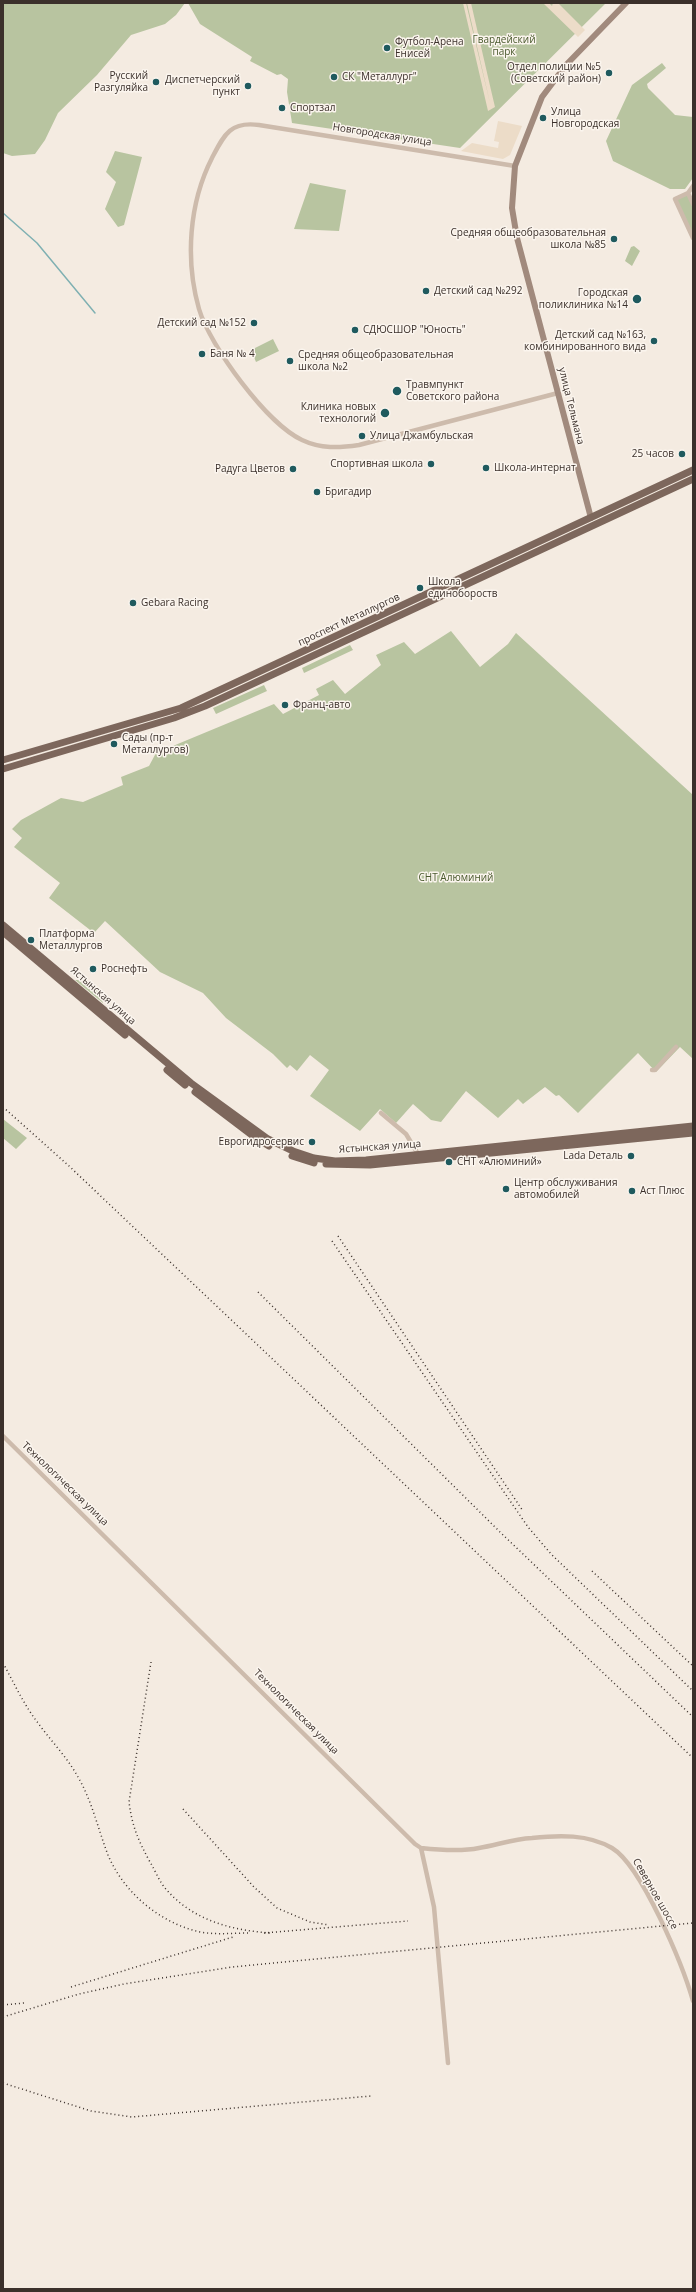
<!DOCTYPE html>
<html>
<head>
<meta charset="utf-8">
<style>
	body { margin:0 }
	#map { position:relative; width:696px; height:2292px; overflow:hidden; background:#f4ebe1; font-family:"Open Sans",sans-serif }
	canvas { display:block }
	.frame { position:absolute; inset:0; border:4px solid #3b302b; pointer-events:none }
</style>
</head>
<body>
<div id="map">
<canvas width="696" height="2292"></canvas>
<div class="frame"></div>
</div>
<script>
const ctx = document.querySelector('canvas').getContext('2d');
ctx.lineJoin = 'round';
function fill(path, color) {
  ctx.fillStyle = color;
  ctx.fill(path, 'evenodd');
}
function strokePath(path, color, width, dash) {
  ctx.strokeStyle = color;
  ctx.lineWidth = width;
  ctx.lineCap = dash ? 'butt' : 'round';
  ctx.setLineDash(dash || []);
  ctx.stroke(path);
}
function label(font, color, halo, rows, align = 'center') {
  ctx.font = font + ' "Open Sans",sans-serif';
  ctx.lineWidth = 3;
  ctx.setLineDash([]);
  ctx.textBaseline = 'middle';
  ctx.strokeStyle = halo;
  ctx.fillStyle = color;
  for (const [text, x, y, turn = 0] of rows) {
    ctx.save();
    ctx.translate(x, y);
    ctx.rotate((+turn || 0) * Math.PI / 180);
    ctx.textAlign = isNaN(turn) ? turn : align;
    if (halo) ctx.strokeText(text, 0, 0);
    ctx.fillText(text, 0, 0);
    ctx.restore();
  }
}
fill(new Path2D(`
	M 3,3 L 185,3 L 176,15 L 165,24 L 131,35 L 97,75 L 58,113 L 45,140 L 35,154 L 12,156 L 3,153 Z
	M 188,3 L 606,3 L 460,148 L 292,123 L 287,92 L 288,79 L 281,74 L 277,75 L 250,61 L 252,57 L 200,24 Z
	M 662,63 L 666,68 L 647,84 L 648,88 L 675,115 L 693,117 L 693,178 L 685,189 L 670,189 L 613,161 L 606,141 L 632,85 Z
	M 115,151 L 142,157 L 124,225 L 118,227 L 105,209 L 116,182 L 106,172 Z
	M 310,183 L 346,190 L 339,231 L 294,229 Z
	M 688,193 L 693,204 L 693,238 L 675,199 Z
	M 634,246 L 640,251 L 632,266 L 625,261 L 631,247 Z
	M 273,339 L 279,351 L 256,362 L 251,350 Z
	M 451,631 L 480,667 L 508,644 L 516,633 L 693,795 L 693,1059 L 680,1047 L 656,1072 L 638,1053 L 578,1113 L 559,1095 L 556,1096 L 545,1087 L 523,1104 L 518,1099 L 498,1118 L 466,1091 L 441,1122 L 431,1120 L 413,1104 L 396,1123 L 380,1109 L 360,1131 L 310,1096 L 329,1070 L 310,1055 L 297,1071 L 290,1065 L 287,1068 L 273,1054 L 226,1018 L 203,993 L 160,972 L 105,921 L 94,933 L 49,898 L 60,883 L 14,847 L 22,838 L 12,829 L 21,820 L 61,798 L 83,802 L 123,785 L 121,777 L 149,766 L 156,753 L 274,704 L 283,714 L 319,695 L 316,689 L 333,680 L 345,694 L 381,665 L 376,655 L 404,642 L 415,654 Z
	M 350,645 L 353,650 L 304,673 L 302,668 Z
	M 264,685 L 267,691 L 216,714 L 213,708 Z
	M 75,980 L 87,980 L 101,991 L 103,1003 Z
	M 3,1119 L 27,1138 L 16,1149 L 3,1138 Z`), '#b8c4a0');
fill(new Path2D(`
	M 463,3 L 466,3 L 490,103 L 467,3 L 471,3 L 491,90 L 495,107 L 488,111 Z
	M 543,3 L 549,3 L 552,6 L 553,3 L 558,3 L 585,30 L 578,37 Z
	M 498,121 L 522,126 L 510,155 L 503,159 L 461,151 L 472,143 L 498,148 L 499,142 L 494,141 Z`), '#ecdcc8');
strokePath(new Path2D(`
	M 3,213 L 37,243 L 95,313`), '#7fb0b2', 1.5);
strokePath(new Path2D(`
	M 515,166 L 259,125 C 230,121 224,135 212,158 C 189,203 185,260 199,309 C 210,346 267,424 302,440 C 321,449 339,448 359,445 L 558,393
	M 693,186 L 688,193 L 675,199 L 693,238
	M 688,193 L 693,204
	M 652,1070 L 655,1070 L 676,1047
	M 381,1113 L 406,1134 L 418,1154
	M 3,1436 L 415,1844 L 421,1848 L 434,1907 L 448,2063
	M 421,1848 C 439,1850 460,1852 479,1848 C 497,1845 513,1839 532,1838 C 559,1835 588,1834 612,1848 C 642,1866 683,1966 693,2001`), '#cdbbac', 4.5);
strokePath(new Path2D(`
	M 591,518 L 517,238 L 512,208 L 515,166 L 542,97 L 566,65 L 626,3`), '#a18a7d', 6);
strokePath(new Path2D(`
	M 3,760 L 181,708 L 693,470
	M 3,769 L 174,718 L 205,706 L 693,479
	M 3,925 L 191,1083 L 268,1139 L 293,1151 L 314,1158 L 335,1161 L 366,1160 L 693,1126
	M 3,932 L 125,1035
	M 167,1070 L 185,1085
	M 195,1092 L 253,1136 L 269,1146
	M 292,1156 L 314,1163
	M 326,1164 L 370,1165 L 693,1133`), '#7d675c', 7);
strokePath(new Path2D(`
	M 3,1107 L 69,1166 L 693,1758
	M 338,1236 L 523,1511
	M 332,1241 L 528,1527 L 551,1554 L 693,1691
	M 258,1292 L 500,1532 L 693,1717
	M 592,1571 L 693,1666
	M 151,1662 L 129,1802 C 132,1826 138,1840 150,1862 C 155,1870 159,1881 165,1888 C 192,1920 230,1930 270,1933
	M 3,1663 C 14,1683 24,1705 38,1723 C 51,1741 67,1757 78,1777 C 92,1801 98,1829 108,1855 C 124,1893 160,1923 200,1932 C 216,1935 232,1933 248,1933
	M 183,1809 L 254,1887 L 277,1908 L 310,1922 L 329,1925
	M 264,1933 L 408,1921
	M 71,1987 L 233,1937
	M 3,2005 L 24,2003
	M 3,2017 L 79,1994 L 124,1984 L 232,1967 L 693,1923
	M 3,2083 L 91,2111 L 132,2117 L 371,2096`), '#3b302b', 1.5, [1, 3]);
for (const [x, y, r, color] of [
	[387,48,4,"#1f5a5e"],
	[609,73,4,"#1f5a5e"],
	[334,77,4,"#1f5a5e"],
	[156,82,4,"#1f5a5e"],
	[248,86,4,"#1f5a5e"],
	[282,108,4,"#1f5a5e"],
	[543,118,4,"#1f5a5e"],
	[614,239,4,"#1f5a5e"],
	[426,291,4,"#1f5a5e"],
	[637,299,5,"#1f5a5e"],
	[254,323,4,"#1f5a5e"],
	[355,330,4,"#1f5a5e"],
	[654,341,4,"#1f5a5e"],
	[202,354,4,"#1f5a5e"],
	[290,361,4,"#1f5a5e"],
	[397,391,5,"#1f5a5e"],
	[385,413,5,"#1f5a5e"],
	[362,436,4,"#1f5a5e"],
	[682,454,4,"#1f5a5e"],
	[431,464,4,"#1f5a5e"],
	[486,468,4,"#1f5a5e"],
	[293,469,4,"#1f5a5e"],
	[317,492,4,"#1f5a5e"],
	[420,588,4,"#1f5a5e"],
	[133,603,4,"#1f5a5e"],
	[285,705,4,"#1f5a5e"],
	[114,744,4,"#1f5a5e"],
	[31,940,4,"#1f5a5e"],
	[93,969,4,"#1f5a5e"],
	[312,1142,4,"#1f5a5e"],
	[631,1156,4,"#1f5a5e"],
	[449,1162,4,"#1f5a5e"],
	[506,1189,4,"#1f5a5e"],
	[632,1191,4,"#1f5a5e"]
]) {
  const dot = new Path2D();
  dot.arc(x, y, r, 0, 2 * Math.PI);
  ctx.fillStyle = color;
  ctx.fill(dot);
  strokePath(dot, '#fbf5ee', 1.5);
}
label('10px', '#4a5a2e', '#fbf5ee', [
	["Гвардейский",504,40],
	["парк",504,52],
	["СНТ Алюминий",456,878]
]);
label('10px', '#3b302b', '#fbf5ee', [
	["Футбол-Арена",395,42],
	["Енисей",395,54],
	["Отдел полиции №5",601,67,"right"],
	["(Советский район)",601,79,"right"],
	["Русский",148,76,"right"],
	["Разгуляйка",148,88,"right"],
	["СК \"Металлург\"",342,77],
	["Диспетчерский",240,80,"right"],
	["пункт",240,92,"right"],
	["Спортзал",290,108],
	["Улица",551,112],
	["Новгородская",551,124],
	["Средняя общеобразовательная",606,233,"right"],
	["школа №85",606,245,"right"],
	["Детский сад №292",434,291],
	["Городская",628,293,"right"],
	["поликлиника №14",628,305,"right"],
	["Детский сад №152",246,323,"right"],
	["СДЮСШОР \"Юность\"",363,330],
	["Детский сад №163,",646,335,"right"],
	["комбинированного вида",646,347,"right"],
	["Баня № 4",210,354],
	["Средняя общеобразовательная",298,355],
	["школа №2",298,367],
	["Травмпункт",406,385],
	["Советского района",406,397],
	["Клиника новых",376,407,"right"],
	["технологий",376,419,"right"],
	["Улица Джамбульская",370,436],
	["25 часов",674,454,"right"],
	["Спортивная школа",423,464,"right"],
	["Школа-интернат",494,468],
	["Радуга Цветов",285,469,"right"],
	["Бригадир",325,492],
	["Школа",428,582],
	["единобороств",428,594],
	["Gebara Racing",141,603],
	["Франц-авто",293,705],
	["Сады (пр-т",122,738],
	["Металлургов)",122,750],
	["Платформа",39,934],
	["Металлургов",39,946],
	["Роснефть",101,969],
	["Еврогидросервис",304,1142,"right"],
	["Lada Dеталь",623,1156,"right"],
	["СНТ «Алюминий»",457,1162],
	["Центр обслуживания",514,1183],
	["автомобилей",514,1195],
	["Аст Плюс",640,1191]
], 'left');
label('10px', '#3b302b', '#fbf5ee', [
	["Новгородская улица",382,135,9],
	["улица Тельмана",571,406,76],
	["проспект Металлургов",349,620,-25],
	["Ястынская улица",103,996,41],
	["Ястынская улица",380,1147,-4],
	["Технологическая улица",65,1484,44],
	["Технологическая улица",296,1712,45],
	["Северное шоссе",655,1894,60]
]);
</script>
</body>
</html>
